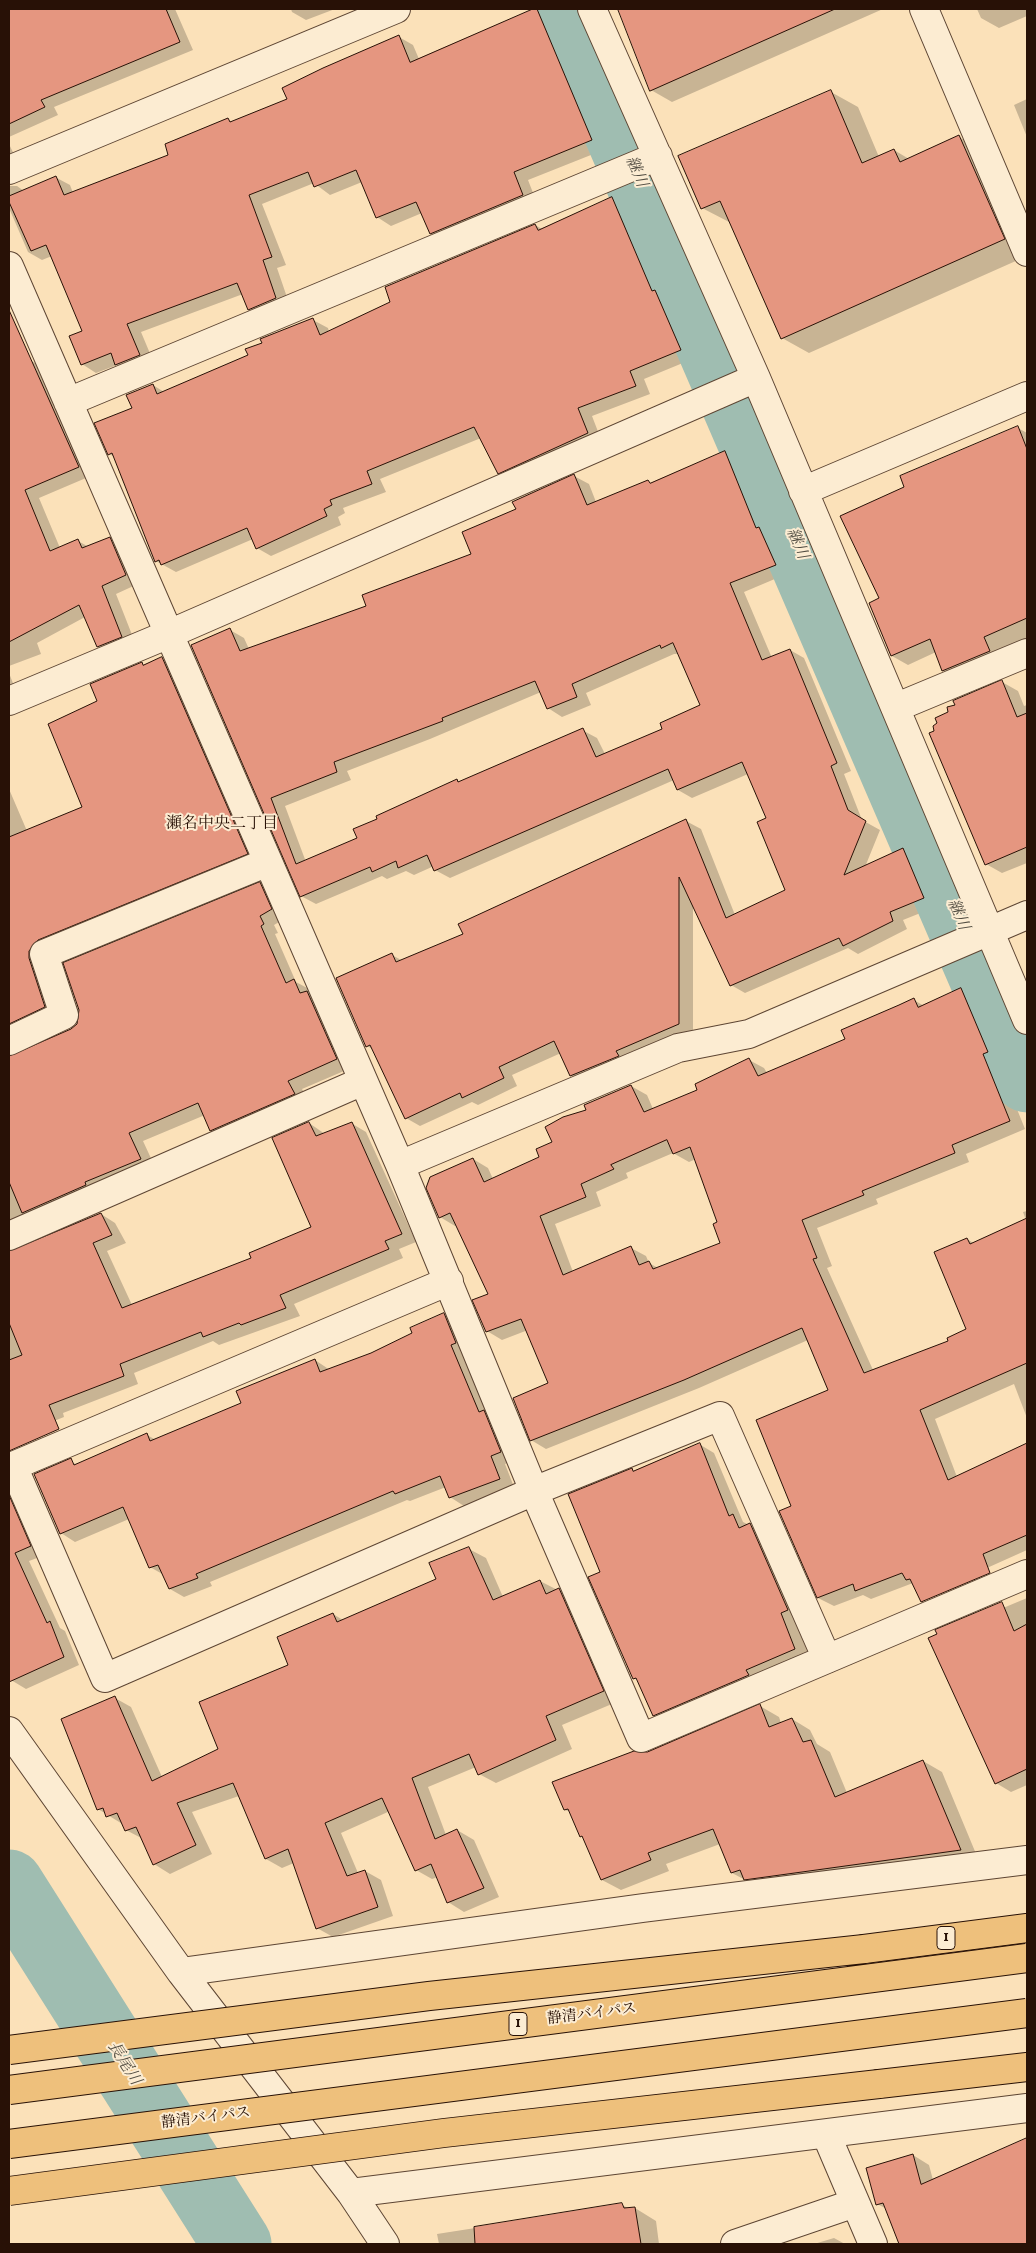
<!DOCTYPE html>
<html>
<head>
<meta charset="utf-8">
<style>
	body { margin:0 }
	#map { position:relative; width:1036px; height:2253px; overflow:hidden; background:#fbe1b9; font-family:Vollkorn,serif }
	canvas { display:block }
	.frame { position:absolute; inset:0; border:10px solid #281106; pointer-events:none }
</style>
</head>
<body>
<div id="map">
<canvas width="1036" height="2253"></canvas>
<div class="frame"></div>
</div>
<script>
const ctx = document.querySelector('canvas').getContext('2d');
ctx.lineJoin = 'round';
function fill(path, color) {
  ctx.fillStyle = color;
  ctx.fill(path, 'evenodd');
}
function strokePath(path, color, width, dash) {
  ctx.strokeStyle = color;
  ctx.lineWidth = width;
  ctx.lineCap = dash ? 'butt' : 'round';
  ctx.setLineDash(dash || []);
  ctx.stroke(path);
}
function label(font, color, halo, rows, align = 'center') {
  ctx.font = font + ' Vollkorn,"Noto Serif JP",serif';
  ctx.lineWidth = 4;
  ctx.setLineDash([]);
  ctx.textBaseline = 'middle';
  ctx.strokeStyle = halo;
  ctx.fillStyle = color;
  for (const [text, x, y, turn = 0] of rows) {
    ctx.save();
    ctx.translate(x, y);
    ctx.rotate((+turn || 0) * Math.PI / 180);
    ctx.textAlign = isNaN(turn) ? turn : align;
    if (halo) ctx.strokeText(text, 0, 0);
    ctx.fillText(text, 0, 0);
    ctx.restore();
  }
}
fill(new Path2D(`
	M 9,9 L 175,9 L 193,50 L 54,107 L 58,115 L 9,137 Z
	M 291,9 L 335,9 L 306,20 L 292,12 Z
	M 536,9 L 551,17 L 606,149 L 528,180 L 537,203 L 446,242 L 431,233 L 422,213 L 391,226 L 377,217 L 362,182 L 330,195 L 314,183 L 262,204 L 286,265 L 277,268 L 290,306 L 264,317 L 249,309 L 243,294 L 141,332 L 154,363 L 131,373 L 117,365 L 96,373 L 82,364 L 83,331 L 52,256 L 42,260 L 28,252 L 9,208 L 9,186 L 17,186 L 24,191 L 55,177 L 70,185 L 73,193 L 169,155 L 228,120 L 233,122 L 289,100 L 399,37 L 413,45 L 419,59 Z
	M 619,9 L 883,9 L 672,102 L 651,90 Z
	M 977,9 L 1027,9 L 1027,16 L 999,28 L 981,18 Z
	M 831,92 L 858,107 L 879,157 L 894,150 L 909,159 L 959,137 L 986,152 L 1027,256 L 809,353 L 782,338 L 731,223 L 702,208 Z
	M 1027,99 L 1027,137 L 1014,105 Z
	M 9,144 L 18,163 L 9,173 Z
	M 612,199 L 627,207 L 665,297 L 669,299 L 695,358 L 644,379 L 650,394 L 592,416 L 602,442 L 513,481 L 499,473 L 481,438 L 380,479 L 386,492 L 343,508 L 345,513 L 338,517 L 341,525 L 271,556 L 257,548 L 253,539 L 176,572 L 156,561 L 115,457 L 109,454 L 133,409 L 153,385 L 164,392 L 249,356 L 313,320 L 328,328 L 329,332 L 392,302 L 535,225 L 542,229 Z
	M 30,360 L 45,369 L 93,475 L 39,498 L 60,548 L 78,541 L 89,547 L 110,538 L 124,547 L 140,583 L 116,594 L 136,645 L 113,655 L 98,646 L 85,617 L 37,643 L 41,654 L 9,666 L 9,369 Z
	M 1018,428 L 1027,433 L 1027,647 L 959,680 L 943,670 L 936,652 L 908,665 L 892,656 L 870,604 L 881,599 L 906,488 Z
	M 725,452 L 739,460 L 769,534 L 774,537 L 789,573 L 744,592 L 772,658 L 790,650 L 804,658 L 851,771 L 844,774 L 862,820 L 880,830 L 865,867 L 903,849 L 917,858 L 938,906 L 903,920 L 907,929 L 858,954 L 848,948 L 745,993 L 731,985 L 693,904 L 693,1032 L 586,1084 L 571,1075 L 561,1053 L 512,1075 L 517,1086 L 478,1105 L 472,1102 L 420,1126 L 406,1118 L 374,1050 L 367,1046 L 392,955 L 403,961 L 465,935 L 686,821 L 701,829 L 735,915 L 786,891 L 767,819 L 748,774 L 692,798 L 678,790 L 674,780 L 450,878 L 435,870 L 434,866 L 414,875 L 406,871 L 387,879 L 382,876 L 316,904 L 301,896 L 193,646 L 230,630 L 244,638 L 249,649 L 367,607 L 472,555 L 517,510 L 574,476 L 589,484 L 596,502 L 648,481 L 652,484 ZM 674,654 L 680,654 L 701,706 L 664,729 L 605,754 L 597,738 L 582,730 L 460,782 L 457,780 L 379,819 L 358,839 L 306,862 L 285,806 L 351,780 L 347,771 L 430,739 L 541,692 L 548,708 L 562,717 L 591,705 L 586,693 Z
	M 162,659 L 177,667 L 262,862 L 47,952 L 59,1015 L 9,1046 L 9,789 L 27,831 L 84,808 L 99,701 L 142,664 L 145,665 Z
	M 9,673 L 16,691 L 9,694 Z
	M 1002,682 L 1018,691 L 1024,706 L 1027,705 L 1027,863 L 1002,873 L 986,864 L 936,732 L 956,705 Z
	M 260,884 L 275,892 L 286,918 L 274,925 L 278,933 L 275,934 L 296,982 L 309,989 L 351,1068 L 302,1089 L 309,1102 L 226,1139 L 211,1130 L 205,1115 L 143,1141 L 155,1167 L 9,1241 L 9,1053 L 10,1057 L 16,1056 L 77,1026 Z
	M 961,990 L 976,998 L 1002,1061 L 998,1062 L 1025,1129 L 966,1154 L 969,1162 L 876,1199 L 878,1204 L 817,1228 L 832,1266 L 827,1268 L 873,1370 L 950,1342 L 968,1330 L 967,1239 L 975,1244 L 1026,1220 L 1023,1212 L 1027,1211 L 1027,1418 L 1014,1384 L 935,1419 L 957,1477 L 1027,1444 L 1027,1550 L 929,1594 L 913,1583 L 871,1599 L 863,1595 L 834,1606 L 818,1598 L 781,1512 L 793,1507 L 830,1391 L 808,1340 L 699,1388 L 546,1449 L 531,1440 L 550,1384 L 528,1330 L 502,1340 L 487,1331 L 490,1294 L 457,1225 L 455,1226 L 440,1217 L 473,1159 L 488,1168 L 493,1179 L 541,1158 L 588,1110 L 631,1086 L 647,1095 L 653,1109 L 698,1090 L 749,1060 L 764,1068 L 767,1073 L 846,1040 L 914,1000 L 924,1006 ZM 673,1153 L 689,1162 L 696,1159 L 719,1223 L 721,1244 L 658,1268 L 649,1263 L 646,1256 L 631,1248 L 573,1272 L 555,1224 L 601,1206 L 596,1192 L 628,1178 L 626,1173 Z
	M 309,1123 L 325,1134 L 351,1123 L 366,1132 L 416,1242 L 399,1249 L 403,1258 L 294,1304 L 300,1316 L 219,1345 L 213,1341 L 134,1373 L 138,1384 L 63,1413 L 64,1417 L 9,1439 L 9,1248 L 9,1253 L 101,1214 L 115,1223 L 126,1243 L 107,1251 L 132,1305 L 253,1259 L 312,1228 Z
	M 444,1314 L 458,1322 L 515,1460 L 505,1464 L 514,1487 L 464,1506 L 450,1497 L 446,1487 L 410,1501 L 407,1500 L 210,1582 L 212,1586 L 184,1597 L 170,1589 L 164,1575 L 150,1567 L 129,1519 L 75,1542 L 61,1533 L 72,1462 L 77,1465 L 147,1435 L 156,1440 L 243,1404 L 315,1360 L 330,1370 L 372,1354 L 414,1334 Z
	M 699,1444 L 714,1453 L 743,1522 L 765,1533 L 803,1619 L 795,1622 L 810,1657 L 669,1724 L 653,1715 L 639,1681 L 634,1678 L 602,1572 L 632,1470 L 635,1471 Z
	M 9,1493 L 21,1500 L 45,1555 L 29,1561 L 60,1628 L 65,1631 L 79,1665 L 26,1689 L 11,1680 L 9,1674 Z
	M 469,1549 L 486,1558 L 503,1597 L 540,1581 L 575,1599 L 619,1701 L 562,1725 L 572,1749 L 496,1783 L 479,1774 L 476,1767 L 428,1787 L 446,1835 L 457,1830 L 474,1840 L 499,1897 L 464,1912 L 448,1902 L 438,1877 L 432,1879 L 416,1870 L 390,1811 L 341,1833 L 358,1873 L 365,1871 L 381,1880 L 393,1916 L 333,1937 L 317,1928 L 294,1863 L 282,1868 L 266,1859 L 239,1796 L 192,1812 L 212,1854 L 170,1874 L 154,1864 L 143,1839 L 126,1830 L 124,1825 L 98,1809 L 115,1698 L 131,1707 L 162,1777 L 220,1750 L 333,1614 L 343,1620 L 438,1580 Z
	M 1027,1598 L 1027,1785 L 1011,1792 L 996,1783 L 929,1639 Z
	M 760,1706 L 779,1717 L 781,1723 L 792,1719 L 810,1730 L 817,1744 L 830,1752 L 847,1793 L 923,1761 L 942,1772 L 979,1861 L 751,1883 L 732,1873 L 720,1844 L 666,1864 L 669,1871 L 621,1890 L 602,1880 L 571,1812 L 565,1810 L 647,1754 Z
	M 1027,2140 L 1027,2244 L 901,2244 L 887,2209 L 877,2204 L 913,2155 L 929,2165 L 933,2180 Z
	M 622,2205 L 630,2209 L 635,2208 L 656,2221 L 659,2244 L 439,2244 L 437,2234 Z
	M 834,2238 L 845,2244 L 814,2244 Z`), '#0003');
strokePath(new Path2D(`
	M 565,9 L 1027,1078
	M 9,1884 L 237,2244`), '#9fbdb1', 69);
const building = new Path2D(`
	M 9,9 L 166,9 L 180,42 L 41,100 L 45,107 L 9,124 Z
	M 533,9 L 537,9 L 592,140 L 514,172 L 523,195 L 430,234 L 416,202 L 376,218 L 356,170 L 314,187 L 308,172 L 249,195 L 272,257 L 263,260 L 276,298 L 248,310 L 237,283 L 127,324 L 140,355 L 115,365 L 111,353 L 81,365 L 69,336 L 82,331 L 46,245 L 31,251 L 9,202 L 9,196 L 56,176 L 64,195 L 168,155 L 165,144 L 228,118 L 230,122 L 287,99 L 282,88 L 323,68 L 399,35 L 410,62 Z
	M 618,9 L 835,9 L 650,91 Z
	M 831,90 L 862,163 L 894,149 L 900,162 L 959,135 L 1005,239 L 781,339 L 720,201 L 701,209 L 678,156 Z
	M 612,197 L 652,291 L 655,290 L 681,350 L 630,371 L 636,386 L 578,408 L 588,433 L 498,474 L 474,427 L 367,471 L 372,484 L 330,500 L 332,505 L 324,509 L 327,516 L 256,549 L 247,528 L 161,565 L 159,560 L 155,562 L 112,453 L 108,455 L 94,423 L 132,408 L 126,395 L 153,384 L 157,394 L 248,355 L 245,349 L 262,343 L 260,339 L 313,318 L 320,335 L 390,302 L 385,287 L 535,224 L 538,230 Z
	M 9,310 L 79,467 L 25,490 L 50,551 L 78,539 L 82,548 L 110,537 L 126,575 L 102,586 L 122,637 L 97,647 L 79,605 L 9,642 Z
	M 1018,426 L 1027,449 L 1027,618 L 984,637 L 990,651 L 942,671 L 930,639 L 891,656 L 869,603 L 879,598 L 840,516 L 904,487 L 900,476 Z
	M 725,451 L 756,528 L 759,527 L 776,565 L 730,583 L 762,660 L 790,649 L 837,763 L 831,766 L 848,810 L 866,821 L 844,875 L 903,848 L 924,898 L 890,912 L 893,921 L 843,946 L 839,938 L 730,986 L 679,877 L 679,1024 L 616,1051 L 619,1056 L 570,1076 L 554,1041 L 499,1067 L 504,1078 L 462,1098 L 460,1093 L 405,1119 L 370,1045 L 366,1047 L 336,978 L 392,953 L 396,962 L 463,934 L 458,924 L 686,819 L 726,918 L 785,890 L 757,822 L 766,818 L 742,762 L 677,790 L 668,769 L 434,871 L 427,855 L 398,868 L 396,861 L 372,872 L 370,867 L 300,897 L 191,645 L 230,628 L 240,651 L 366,606 L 362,595 L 471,554 L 462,532 L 516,509 L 512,502 L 574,474 L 587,505 L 648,480 L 650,483 ZM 673,643 L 700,705 L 660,723 L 662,729 L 596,757 L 583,728 L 458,782 L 457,779 L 376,816 L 377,819 L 353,829 L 357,838 L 296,864 L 271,798 L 337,772 L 334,762 L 443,721 L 442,718 L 535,681 L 547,709 L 577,697 L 572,684 L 660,645 L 661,648 Z
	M 162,657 L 248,854 L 38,940 L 29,951 L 29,958 L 45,1007 L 9,1024 L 9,837 L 82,807 L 48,724 L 97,701 L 90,684 L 142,662 L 143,665 Z
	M 1002,680 L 1017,717 L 1027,713 L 1027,847 L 985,865 L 929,733 L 934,731 L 933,726 L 937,723 L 935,718 L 948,712 L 947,707 L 955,705 L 953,701 Z
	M 260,882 L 272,909 L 260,916 L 264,924 L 261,926 L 286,983 L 294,979 L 300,993 L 307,991 L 337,1059 L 288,1081 L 295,1094 L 210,1131 L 198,1103 L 129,1133 L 141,1159 L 85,1182 L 86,1185 L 22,1213 L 9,1182 L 9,1056 L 71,1029 L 77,1024 L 79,1010 L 63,963 Z
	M 961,988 L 988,1052 L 983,1054 L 1010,1121 L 952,1145 L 955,1153 L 862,1191 L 864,1195 L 802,1220 L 817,1258 L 813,1259 L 864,1373 L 948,1341 L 947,1338 L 966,1329 L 934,1252 L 967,1238 L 970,1244 L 1027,1218 L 1027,1363 L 920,1410 L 948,1480 L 1027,1443 L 1027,1535 L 983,1554 L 990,1573 L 921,1602 L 910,1579 L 906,1580 L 902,1573 L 855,1591 L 853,1584 L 817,1598 L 779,1511 L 791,1506 L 756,1420 L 828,1390 L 802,1328 L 684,1380 L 530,1441 L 513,1398 L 548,1383 L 521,1319 L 486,1332 L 472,1300 L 488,1294 L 450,1213 L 439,1218 L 426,1188 L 430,1177 L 473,1158 L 484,1182 L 539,1157 L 536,1149 L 552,1142 L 545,1127 L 563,1117 L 586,1110 L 584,1105 L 631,1085 L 644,1112 L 697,1090 L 695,1084 L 749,1058 L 758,1076 L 845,1039 L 841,1030 L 899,1005 L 914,998 L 918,1007 ZM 667,1140 L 673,1154 L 690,1147 L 717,1222 L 713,1224 L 720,1243 L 653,1269 L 649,1261 L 639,1265 L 631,1246 L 563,1275 L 540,1216 L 586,1197 L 581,1184 L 614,1169 L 611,1165 Z
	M 309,1122 L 316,1136 L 352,1122 L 402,1234 L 385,1241 L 389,1249 L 280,1295 L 286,1308 L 241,1325 L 239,1323 L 203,1337 L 201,1332 L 120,1364 L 124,1376 L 49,1405 L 59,1429 L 9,1451 L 9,1360 L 22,1355 L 9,1323 L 9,1251 L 101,1213 L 112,1235 L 93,1243 L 122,1308 L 251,1258 L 249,1253 L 311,1227 L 272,1138 Z
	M 444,1313 L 456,1343 L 451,1345 L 479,1412 L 484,1410 L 501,1452 L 491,1456 L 500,1479 L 449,1498 L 440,1476 L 395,1494 L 393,1491 L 196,1574 L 198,1578 L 169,1589 L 158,1565 L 149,1568 L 123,1507 L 60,1534 L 34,1474 L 71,1458 L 74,1465 L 147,1433 L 150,1441 L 241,1403 L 236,1391 L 315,1359 L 320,1372 L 371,1353 L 412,1333 L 410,1328 Z
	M 700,1443 L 729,1516 L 733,1514 L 739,1528 L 750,1523 L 788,1610 L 781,1613 L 795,1649 L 746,1670 L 749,1675 L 653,1716 L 636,1678 L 633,1679 L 588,1577 L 600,1572 L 568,1494 L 632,1468 L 633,1471 Z
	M 9,1495 L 31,1546 L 15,1553 L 47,1623 L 50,1621 L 64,1657 L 9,1682 Z
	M 469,1547 L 493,1600 L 540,1580 L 546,1594 L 559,1588 L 604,1691 L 546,1716 L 556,1740 L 478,1775 L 469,1754 L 412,1778 L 435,1839 L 457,1829 L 484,1888 L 447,1903 L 431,1864 L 415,1871 L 382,1798 L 325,1823 L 347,1876 L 365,1870 L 378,1907 L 316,1929 L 288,1849 L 265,1859 L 233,1783 L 177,1803 L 196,1845 L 153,1865 L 136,1827 L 125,1831 L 117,1813 L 106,1817 L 103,1808 L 97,1810 L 61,1719 L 115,1696 L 152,1781 L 218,1749 L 199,1702 L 288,1665 L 277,1637 L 333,1613 L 337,1622 L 436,1579 L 429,1563 Z
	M 1002,1602 L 1014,1631 L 1027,1624 L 1027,1769 L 995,1784 L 928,1638 L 937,1634 L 935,1630 Z
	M 760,1704 L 769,1727 L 792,1718 L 803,1742 L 811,1740 L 835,1797 L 923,1760 L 961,1850 L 744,1880 L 740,1870 L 731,1873 L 713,1829 L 648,1853 L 651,1860 L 601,1880 L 582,1836 L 580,1837 L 568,1809 L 564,1810 L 552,1782 L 634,1751 L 647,1752 Z
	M 1027,2138 L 1027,2244 L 899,2244 L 883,2203 L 876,2205 L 866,2168 L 913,2154 L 921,2184 Z
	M 622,2203 L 624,2208 L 635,2207 L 641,2244 L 475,2244 L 474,2227 Z`);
fill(building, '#e59680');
strokePath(building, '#281106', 1);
const minor = new Path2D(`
	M 592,9 L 756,378 L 1027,1020
	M 924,9 L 1027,252
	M 9,170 L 396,9
	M 9,266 L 400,1165 L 534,1491 L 641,1738 L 1027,1574
	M 68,402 L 658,156
	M 803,491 L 1027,396
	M 9,701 L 169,634 L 756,378
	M 897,707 L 1027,653
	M 9,1041 L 64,1015 L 44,954 L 268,862
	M 400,1165 L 678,1048 L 749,1034 L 1027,915
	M 9,1236 L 363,1081
	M 449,1281 L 13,1466 L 105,1678 L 534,1491 L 720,1416 L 827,1659
	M 9,1731 L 181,1972 L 351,2193 L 385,2244
	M 181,1972 L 643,1908 L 1027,1860
	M 826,2134 L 873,2244
	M 351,2193 L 1027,2108
	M 735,2244 L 855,2203`);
const highway = new Path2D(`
	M 864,1949 L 1027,1928
	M 879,2084 L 1027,2067`);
strokePath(minor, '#5d4533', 30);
strokePath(highway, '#281106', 30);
strokePath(minor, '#fcecd2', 28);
strokePath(highway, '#eec07c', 28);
const highwayBridge = new Path2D(`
	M 9,2050 L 429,1996 L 864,1949
	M 9,2090 L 1027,1958
	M 9,2144 L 1027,2013
	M 9,2191 L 444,2133 L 879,2084`);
strokePath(highwayBridge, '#281106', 30, []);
strokePath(highwayBridge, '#eec07c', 28);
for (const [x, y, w] of [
	[946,1938,18],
	[518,2024,18]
]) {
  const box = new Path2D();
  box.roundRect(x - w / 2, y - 11.5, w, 23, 4);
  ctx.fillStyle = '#fcecd2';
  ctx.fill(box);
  strokePath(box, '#281106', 1);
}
label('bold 14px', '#281106', null, [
	["1",946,1938],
	["1",518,2024]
]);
label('15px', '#281106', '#fcecd2', [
	["静清バイパス",592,2015,-7],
	["静清バイパス",206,2119,-7]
]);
label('italic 16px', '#524d42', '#fcecd2', [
	["継川",635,172,67],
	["継川",796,544,67],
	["継川",957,915,67],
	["長尾川",123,2064,58]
]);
label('16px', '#281106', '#fcecd2', [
	["瀬名中央二丁目",222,825]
]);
</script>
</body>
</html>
